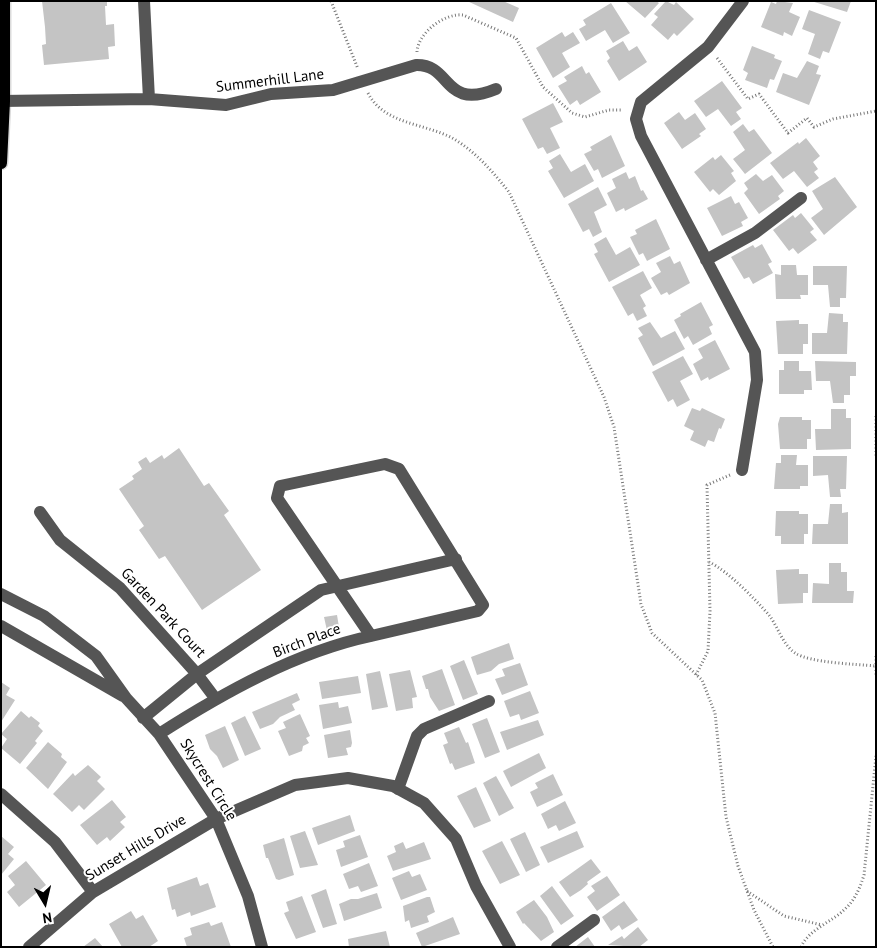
<!DOCTYPE html>
<html>
<head>
<meta charset="utf-8">
<style>
	body { margin:0 }
	#map { position:relative; width:877px; height:948px; overflow:hidden; background:#fff; font-family:"PT Sans",sans-serif }
	canvas { display:block }
	.frame { position:absolute; inset:0; border:2px solid #000; pointer-events:none }
	.north { position:absolute; left:20px; top:878px; width:50px; height:50px; -webkit-text-stroke:4px #fff; paint-order:stroke; rotate:171deg; font-size:14px; font-weight:700; line-height:20px; text-align:center; color:#000 }
	.north::after { content:''; display:block; margin:auto; width:18px; height:22px; background:#000; clip-path:polygon(50% 0,100% 100%,50% 72%,0 100%) }
</style>
</head>
<body>
<div id="map">
<canvas width="877" height="948"></canvas>
<div class="frame"></div>
<div class="north">N</div>
</div>
<script>
const ctx = document.querySelector('canvas').getContext('2d');
ctx.lineJoin = 'round';
function fill(path, color) {
  ctx.fillStyle = color;
  ctx.fill(path, 'evenodd');
}
function strokePath(path, color, width, dash) {
  ctx.strokeStyle = color;
  ctx.lineWidth = width;
  ctx.lineCap = dash ? 'butt' : 'round';
  ctx.setLineDash(dash || []);
  ctx.stroke(path);
}
function label(font, color, halo, rows, align = 'center') {
  ctx.font = font + ' "PT Sans",sans-serif';
  ctx.lineWidth = 4;
  ctx.setLineDash([]);
  ctx.textBaseline = 'middle';
  ctx.strokeStyle = halo;
  ctx.fillStyle = color;
  for (const [text, x, y, turn = 0] of rows) {
    ctx.save();
    ctx.translate(x, y);
    ctx.rotate((+turn || 0) * Math.PI / 180);
    ctx.textAlign = isNaN(turn) ? turn : align;
    if (halo) ctx.strokeText(text, 0, 0);
    ctx.fillText(text, 0, 0);
    ctx.restore();
  }
}
fill(new Path2D(`
	M 42,1 L 107,1 L 107,6 L 105,6 L 106,25 L 114,24 L 115,46 L 108,47 L 109,59 L 44,65 L 42,45 L 46,44 L 45,27 Z
	M 467,1 L 503,1 L 519,8 L 513,22 Z
	M 625,1 L 656,1 L 659,3 L 645,18 Z
	M 666,1 L 674,5 L 676,2 L 694,19 L 677,36 L 674,33 L 668,40 L 651,25 L 658,17 L 654,14 Z
	M 777,1 L 793,3 L 789,12 L 800,17 L 792,36 L 784,32 L 783,36 L 761,27 L 771,2 L 776,4 Z
	M 811,1 L 851,1 L 847,12 Z
	M 611,3 L 630,33 L 613,43 L 605,30 L 586,41 L 579,29 L 586,25 L 583,20 Z
	M 809,10 L 841,22 L 829,53 L 823,51 L 820,59 L 808,54 L 815,34 L 802,29 Z
	M 562,32 L 565,37 L 573,32 L 580,43 L 562,53 L 570,67 L 553,78 L 536,48 Z
	M 623,41 L 629,51 L 637,46 L 647,62 L 619,81 L 607,61 L 610,58 L 606,51 Z
	M 752,46 L 775,55 L 774,58 L 782,61 L 774,80 L 770,79 L 767,88 L 745,80 L 748,73 L 743,70 Z
	M 807,61 L 819,66 L 816,74 L 821,75 L 809,105 L 776,92 L 783,73 L 797,78 Z
	M 582,66 L 586,74 L 589,72 L 601,92 L 580,105 L 577,100 L 570,105 L 558,86 L 567,81 L 564,77 Z
	M 722,81 L 742,108 L 736,112 L 741,119 L 731,126 L 718,109 L 706,117 L 694,101 Z
	M 553,103 L 563,122 L 550,128 L 560,148 L 547,154 L 543,147 L 538,149 L 522,119 Z
	M 679,112 L 685,120 L 695,113 L 706,129 L 699,134 L 701,136 L 682,149 L 664,123 Z
	M 743,124 L 749,132 L 754,129 L 772,153 L 745,174 L 733,159 L 745,150 L 733,132 Z
	M 611,135 L 625,166 L 602,178 L 598,169 L 594,171 L 584,154 L 592,150 L 590,147 Z
	M 806,138 L 820,156 L 813,162 L 818,169 L 814,172 L 819,178 L 807,187 L 794,171 L 783,179 L 770,163 L 798,142 L 799,144 Z
	M 560,154 L 571,172 L 585,164 L 594,181 L 564,198 L 548,171 L 553,168 L 549,161 Z
	M 721,155 L 734,171 L 731,173 L 736,181 L 719,195 L 713,189 L 710,192 L 694,172 L 713,157 L 715,160 Z
	M 626,172 L 629,179 L 635,176 L 641,191 L 643,190 L 648,199 L 625,211 L 624,208 L 616,212 L 607,193 L 616,188 L 612,179 Z
	M 756,174 L 763,181 L 772,175 L 784,191 L 778,196 L 780,199 L 759,214 L 744,193 L 748,189 L 744,183 Z
	M 835,177 L 857,207 L 824,235 L 811,218 L 823,209 L 812,191 Z
	M 598,187 L 607,205 L 594,212 L 602,232 L 593,237 L 589,229 L 583,232 L 568,204 Z
	M 731,196 L 735,204 L 739,202 L 748,218 L 741,222 L 743,226 L 722,236 L 707,208 Z
	M 801,213 L 814,229 L 810,232 L 817,240 L 798,254 L 793,248 L 789,251 L 773,230 L 793,215 L 795,218 Z
	M 656,219 L 670,249 L 647,261 L 643,253 L 639,255 L 630,237 L 637,234 L 635,230 Z
	M 606,237 L 616,255 L 630,247 L 640,265 L 609,282 L 594,254 L 598,252 L 594,244 Z
	M 762,244 L 772,262 L 768,264 L 773,273 L 753,284 L 749,277 L 744,279 L 731,257 L 753,245 L 755,248 Z
	M 670,256 L 674,264 L 680,261 L 690,283 L 669,295 L 667,292 L 661,295 L 651,278 L 661,272 L 656,263 Z
	M 781,265 L 796,265 L 797,275 L 808,275 L 808,295 L 800,295 L 801,299 L 776,299 L 775,274 L 781,275 Z
	M 813,266 L 847,266 L 846,298 L 840,298 L 840,307 L 830,307 L 828,285 L 813,285 Z
	M 643,271 L 652,288 L 640,295 L 646,306 L 643,308 L 647,316 L 637,321 L 633,313 L 628,316 L 612,287 Z
	M 701,302 L 713,325 L 709,327 L 712,334 L 693,345 L 688,336 L 684,339 L 674,320 L 681,316 L 680,314 Z
	M 829,313 L 843,314 L 843,322 L 848,322 L 847,354 L 812,354 L 812,333 L 827,333 Z
	M 799,320 L 799,324 L 808,324 L 808,344 L 803,344 L 803,354 L 778,354 L 776,321 Z
	M 650,322 L 661,338 L 675,331 L 685,349 L 653,366 L 638,338 L 643,335 L 638,328 Z
	M 715,340 L 730,369 L 709,380 L 708,377 L 701,381 L 693,364 L 703,358 L 698,349 Z
	M 683,356 L 693,374 L 680,381 L 690,400 L 677,407 L 673,399 L 668,402 L 652,372 Z
	M 784,361 L 799,361 L 799,371 L 811,371 L 812,390 L 804,390 L 804,394 L 779,394 L 779,370 L 784,370 Z
	M 815,361 L 856,362 L 856,376 L 850,376 L 850,395 L 844,395 L 844,403 L 833,403 L 830,381 L 816,381 Z
	M 692,408 L 700,411 L 702,408 L 725,419 L 721,429 L 719,428 L 714,442 L 708,440 L 705,447 L 690,440 L 694,431 L 684,426 Z
	M 831,409 L 846,409 L 846,418 L 851,418 L 851,449 L 816,450 L 815,429 L 831,429 Z
	M 780,417 L 802,417 L 802,420 L 811,420 L 811,439 L 807,439 L 807,449 L 780,449 L 778,424 Z
	M 179,448 L 204,486 L 209,483 L 229,511 L 224,515 L 261,570 L 202,610 L 165,556 L 159,559 L 139,530 L 144,526 L 119,489 L 134,479 L 132,476 L 142,469 L 138,462 L 146,457 L 150,463 L 162,455 L 164,459 Z
	M 781,455 L 797,455 L 796,465 L 808,465 L 808,486 L 800,486 L 800,489 L 774,489 L 776,463 L 781,463 Z
	M 813,456 L 847,456 L 846,489 L 840,489 L 841,497 L 830,497 L 828,475 L 813,476 Z
	M 830,504 L 842,504 L 842,513 L 848,512 L 848,544 L 812,544 L 813,524 L 828,524 Z
	M 776,511 L 799,511 L 799,514 L 808,514 L 808,534 L 804,534 L 804,544 L 781,544 L 781,536 L 775,536 Z
	M 829,563 L 841,563 L 841,572 L 847,572 L 847,591 L 854,591 L 853,603 L 812,603 L 813,583 L 829,584 Z
	M 799,569 L 799,574 L 808,574 L 808,593 L 803,593 L 803,603 L 778,604 L 776,570 Z
	M 337,615 L 340,633 L 328,635 L 324,617 Z
	M 509,643 L 514,659 L 499,664 L 491,671 L 477,675 L 471,657 Z
	M 464,660 L 478,694 L 463,700 L 450,666 Z
	M 520,663 L 528,685 L 502,695 L 495,679 L 505,676 L 502,669 Z
	M 442,669 L 455,705 L 439,711 L 430,697 L 428,689 L 426,689 L 422,676 Z
	M 410,670 L 417,697 L 412,698 L 413,708 L 396,711 L 389,674 Z
	M 380,671 L 388,707 L 372,710 L 366,674 Z
	M 358,676 L 361,693 L 322,699 L 319,682 Z
	M 1,682 L 10,688 L 6,695 L 15,700 L 1,722 Z
	M 530,691 L 539,713 L 521,720 L 519,714 L 510,717 L 504,701 Z
	M 297,693 L 300,700 L 292,704 L 295,710 L 280,717 L 273,724 L 260,729 L 252,712 Z
	M 338,702 L 339,708 L 348,706 L 352,723 L 323,729 L 319,705 Z
	M 21,711 L 29,718 L 31,716 L 40,723 L 38,726 L 43,731 L 35,741 L 37,743 L 20,764 L 1,748 L 7,739 L 1,734 Z
	M 300,714 L 310,736 L 306,738 L 309,743 L 303,746 L 302,751 L 289,756 L 278,731 L 286,728 L 283,722 Z
	M 245,716 L 261,749 L 245,756 L 231,723 Z
	M 487,718 L 500,752 L 485,758 L 472,724 Z
	M 538,720 L 544,735 L 507,750 L 500,732 Z
	M 225,726 L 239,760 L 223,768 L 217,756 L 210,749 L 205,735 Z
	M 459,727 L 466,743 L 468,742 L 475,763 L 455,770 L 452,763 L 450,764 L 443,745 L 448,743 L 444,733 Z
	M 350,730 L 352,743 L 351,747 L 346,748 L 348,755 L 328,758 L 324,735 Z
	M 48,742 L 62,754 L 61,757 L 67,762 L 48,789 L 26,768 Z
	M 539,753 L 546,768 L 511,787 L 503,771 Z
	M 88,765 L 101,777 L 97,781 L 105,789 L 84,810 L 79,805 L 72,812 L 53,794 L 73,773 L 75,776 Z
	M 553,774 L 563,795 L 537,807 L 530,792 L 538,788 L 535,783 Z
	M 496,776 L 514,808 L 499,816 L 483,783 Z
	M 476,787 L 491,821 L 474,828 L 457,796 Z
	M 112,800 L 126,817 L 120,822 L 125,827 L 110,841 L 107,837 L 97,845 L 80,825 Z
	M 565,801 L 576,823 L 559,831 L 556,825 L 548,829 L 541,814 Z
	M 350,815 L 355,831 L 318,845 L 312,828 Z
	M 305,831 L 318,865 L 300,868 L 290,836 Z
	M 577,831 L 584,847 L 548,863 L 540,847 Z
	M 525,832 L 540,865 L 526,872 L 510,839 Z
	M 360,835 L 368,857 L 341,867 L 336,850 L 345,847 L 343,841 Z
	M 1,836 L 14,847 L 8,854 L 14,859 L 1,875 Z
	M 284,838 L 294,875 L 279,880 L 276,879 L 268,858 L 266,858 L 263,845 Z
	M 502,841 L 520,875 L 500,884 L 482,851 Z
	M 403,842 L 406,849 L 424,842 L 431,859 L 393,871 L 387,856 L 396,852 L 394,846 Z
	M 591,859 L 601,872 L 587,882 L 588,884 L 581,890 L 570,897 L 559,882 Z
	M 26,861 L 46,885 L 19,907 L 7,892 L 15,885 L 8,876 Z
	M 369,863 L 378,886 L 361,892 L 358,886 L 349,889 L 343,874 Z
	M 409,871 L 412,877 L 420,874 L 427,890 L 401,900 L 392,878 Z
	M 607,876 L 620,895 L 597,911 L 587,897 L 595,891 L 591,886 Z
	M 197,877 L 200,886 L 208,883 L 216,907 L 191,916 L 190,912 L 177,917 L 175,909 L 172,910 L 167,888 Z
	M 552,886 L 574,916 L 561,925 L 540,896 Z
	M 326,889 L 337,924 L 323,928 L 311,895 Z
	M 377,893 L 382,908 L 344,921 L 339,904 L 351,899 L 358,899 Z
	M 302,896 L 316,932 L 296,939 L 284,913 L 289,911 L 286,902 Z
	M 427,897 L 430,897 L 435,912 L 427,916 L 429,922 L 411,928 L 409,920 L 405,922 L 403,906 Z
	M 534,900 L 547,917 L 554,932 L 541,941 L 524,923 L 523,924 L 516,912 Z
	M 624,901 L 638,920 L 622,930 L 619,925 L 611,931 L 602,917 Z
	M 131,911 L 136,919 L 143,915 L 158,941 L 149,947 L 122,947 L 109,924 Z
	M 453,917 L 460,934 L 422,947 L 416,933 Z
	M 209,922 L 211,926 L 222,922 L 231,947 L 187,947 L 184,938 L 192,935 L 190,928 Z
	M 638,927 L 648,940 L 639,947 L 608,945 L 622,936 L 624,939 Z
	M 386,931 L 390,947 L 349,947 L 348,939 Z
	M 588,937 L 595,947 L 575,947 Z
	M 95,938 L 103,947 L 83,947 Z`), '#c4c4c4');
const major = new Path2D(`
	M 1,163 L 4,101 L 4,1`);
strokePath(major, '#dbdbdb', 15);
strokePath(new Path2D(`
	M 331,1 L 358,69
	M 417,52 C 418,33 444,13 463,15 L 516,38 L 543,87 L 572,113 L 585,117 L 609,110 L 623,110
	M 717,58 L 748,99 L 759,94 L 788,133 L 807,118 L 814,127 L 833,119 L 876,111
	M 368,93 C 384,125 426,123 454,139 C 476,152 493,172 509,192 L 604,397 L 614,427 L 641,604 L 652,633 L 702,680 L 715,713 L 726,817 L 738,866 L 754,910 L 773,947
	M 876,416 L 876,456
	M 709,562 C 728,571 755,599 769,615 C 778,627 783,645 795,653 C 810,663 856,664 875,666
	M 876,656 L 876,676
	M 696,675 L 708,651 L 710,611 L 707,485 L 730,475
	M 747,891 L 784,916 L 822,925
	M 801,947 C 809,929 832,922 845,909 C 855,900 860,888 864,875 L 876,756`), '#777', 3, [1, 2.5]);
strokePath(new Path2D(`
	M 144,1 L 149,99
	M 1,101 L 149,99 L 226,105 L 271,94 L 333,90 L 416,65 C 452,64 443,111 496,89
	M 706,260 L 755,233 L 801,198
	M 742,470 L 757,380 L 755,352 L 641,136 L 636,119 L 641,102 L 708,47 L 743,1
	M 40,512 L 60,540 L 120,588 L 197,674 L 215,698
	M 1,594 L 44,616 L 96,656 L 126,698 L 159,734 L 216,819 L 248,896 L 262,947
	M 1,626 L 123,696
	M 143,718 L 197,674 L 321,590 L 456,559
	M 159,734 C 223,693 296,652 371,636 L 478,611 L 483,605 L 399,469 L 385,464 L 280,486 L 277,498 L 371,636
	M 398,789 L 417,736 L 424,729 L 489,701
	M 1,794 L 55,842 L 93,892
	M 29,947 L 93,892 L 216,819 L 295,785 L 348,778 L 393,786 L 424,803 L 456,839 L 476,886 L 510,947
	M 557,947 L 594,920`), '#555', 12);
strokePath(major, '#000', 12);
label('15px', '#000', '#fff', [
	["Summerhill Lane",270,81,-7],
	["Garden Park Court",163,613,47],
	["Birch Place",307,641,-21],
	["Skycrest Circle",208,780,58],
	["Sunset Hills Drive",136,848,-31]
]);
</script>
</body>
</html>
